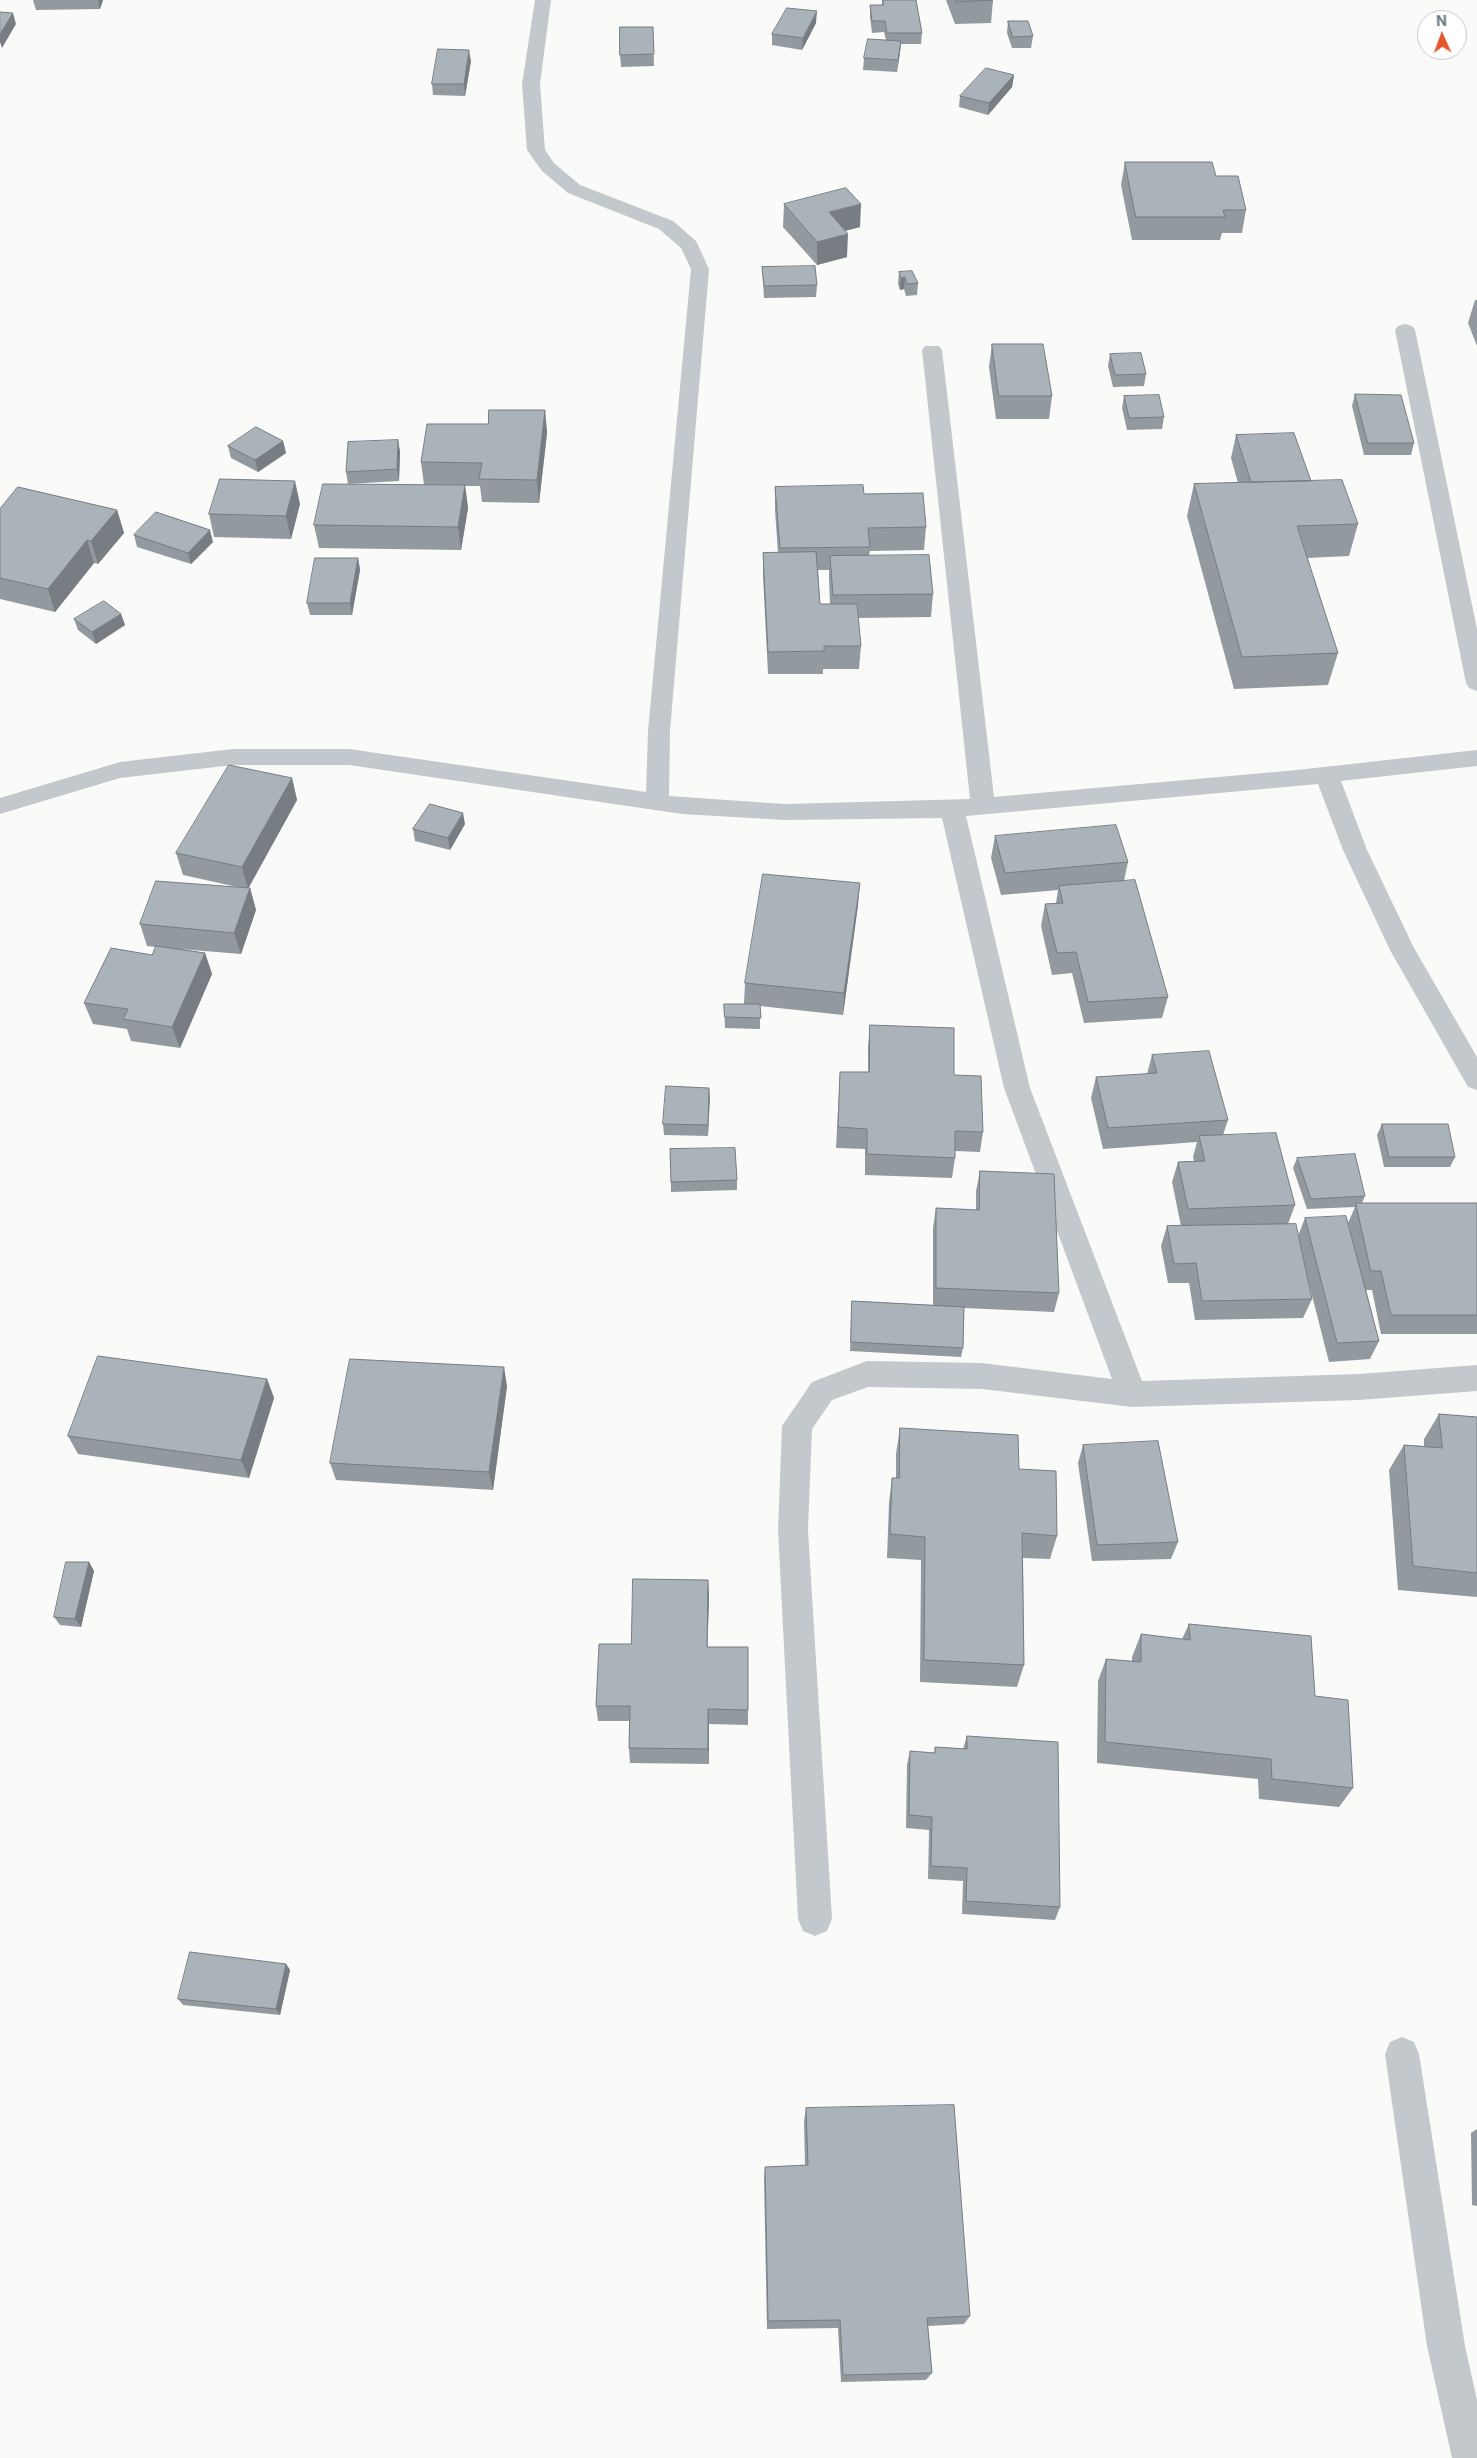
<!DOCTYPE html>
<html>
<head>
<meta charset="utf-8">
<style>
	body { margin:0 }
	#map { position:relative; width:1477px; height:2458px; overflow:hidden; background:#fafaf8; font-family:Inter,sans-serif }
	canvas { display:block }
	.north { position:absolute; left:1417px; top:10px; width:50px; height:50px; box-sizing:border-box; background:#fff; border:1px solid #c1c8cd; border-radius:50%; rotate:358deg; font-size:14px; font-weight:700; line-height:20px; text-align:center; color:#657683 }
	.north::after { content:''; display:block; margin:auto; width:18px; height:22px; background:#e4572e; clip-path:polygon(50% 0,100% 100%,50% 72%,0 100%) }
</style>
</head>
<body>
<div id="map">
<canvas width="1477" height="2458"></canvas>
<div class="north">N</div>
</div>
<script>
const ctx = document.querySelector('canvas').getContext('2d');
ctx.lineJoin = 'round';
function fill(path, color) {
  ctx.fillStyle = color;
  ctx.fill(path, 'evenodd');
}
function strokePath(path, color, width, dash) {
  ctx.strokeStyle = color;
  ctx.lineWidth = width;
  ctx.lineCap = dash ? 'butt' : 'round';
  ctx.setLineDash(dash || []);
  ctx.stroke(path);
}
fill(new Path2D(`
	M 535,0 L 551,0 L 540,84 L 545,150 L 554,163 L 580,185 L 673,221 L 696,241 L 709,269 L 670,731 L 669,796 L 785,804 L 970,799 L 922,350 L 925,346 L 939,346 L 942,350 L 994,797 L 1297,770 L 1477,750 L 1477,766 L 1341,781 L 1367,850 L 1414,948 L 1477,1057 L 1477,1090 L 1468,1087 L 1390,950 L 1343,850 L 1318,784 L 966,816 L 1030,1088 L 1142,1381 L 1359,1374 L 1477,1365 L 1477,1391 L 1359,1400 L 1132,1407 L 982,1389 L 868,1387 L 832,1400 L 812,1429 L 808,1530 L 832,1919 L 827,1931 L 815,1936 L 803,1931 L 798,1919 L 778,1530 L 782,1426 L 812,1382 L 867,1361 L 982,1363 L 1112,1379 L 1004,1088 L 942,818 L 785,820 L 682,814 L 349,765 L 233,765 L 120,778 L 0,814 L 0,798 L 120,762 L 233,749 L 349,749 L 646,792 L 648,731 L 691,269 L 681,248 L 659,229 L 568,193 L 542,171 L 527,150 L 522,84 Z
	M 1405,324 L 1412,326 L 1415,330 L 1477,629 L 1477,691 L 1469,688 L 1466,683 L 1395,330 L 1398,326 Z
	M 1402,2037 L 1414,2042 L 1419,2054 L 1465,2346 L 1477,2400 L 1477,2458 L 1452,2458 L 1427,2346 L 1385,2054 L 1390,2042 Z`), '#c3c8cc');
fill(new Path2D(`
	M 33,0 L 103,0 L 100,9 L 36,10 Z
	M 882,0 L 916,0 L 922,33 L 921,44 L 901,44 L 900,52 L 897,72 L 863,70 L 864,58 L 886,40 L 884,32 L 872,33 L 870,17 L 870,5 L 882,5 Z
	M 946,0 L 993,0 L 991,23 L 955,24 Z
	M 1008,21 L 1033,36 L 1031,48 L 1012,48 L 1007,33 Z
	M 816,23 L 802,50 L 772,45 L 772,34 Z
	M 653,27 L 654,66 L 621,67 L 620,55 Z
	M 471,61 L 465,96 L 433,95 L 432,84 Z
	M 1014,75 L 1012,87 L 988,115 L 959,107 L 960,96 Z
	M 1125,162 L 1216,176 L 1246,210 L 1242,233 L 1222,233 L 1220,240 L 1132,240 L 1121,185 Z
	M 784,204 L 860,227 L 845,231 L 847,257 L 817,265 L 783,227 Z
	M 762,267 L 817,285 L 816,297 L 764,298 Z
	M 899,272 L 918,283 L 917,295 L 906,296 L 904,289 L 900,290 L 898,284 Z
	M 1475,300 L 1477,300 L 1477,346 L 1468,323 Z
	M 992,344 L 1052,396 L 1049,419 L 996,419 L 989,367 Z
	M 1110,354 L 1146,374 L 1144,386 L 1113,387 L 1108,366 Z
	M 1355,394 L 1414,443 L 1411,455 L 1364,455 L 1352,406 Z
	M 1124,396 L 1164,417 L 1162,429 L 1127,430 L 1122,408 Z
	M 545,410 L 547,433 L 539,503 L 482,502 L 480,486 L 465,486 L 468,508 L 461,550 L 319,548 L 314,525 L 424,485 L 421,462 L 488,424 Z
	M 1236,435 L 1311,481 L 1358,524 L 1349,556 L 1307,558 L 1338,653 L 1328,685 L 1234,689 L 1187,516 L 1194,484 L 1238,483 L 1231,458 Z
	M 398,440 L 400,452 L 399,481 L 348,484 L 346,472 Z
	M 283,441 L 286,453 L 258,472 L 231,458 L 228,446 Z
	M 775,487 L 864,494 L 926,527 L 924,550 L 870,551 L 869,556 L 933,594 L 931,617 L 858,618 L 861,646 L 859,669 L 823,669 L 823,674 L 768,674 L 763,576 L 763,553 L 778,553 L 775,510 ZM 818,570 L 829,570 L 829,579 L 830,604 L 820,604 Z
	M 300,504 L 291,539 L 214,537 L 209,514 Z
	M 0,509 L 117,510 L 124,533 L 98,564 L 94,563 L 55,612 L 0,599 Z
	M 134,535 L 213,542 L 191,564 L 137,547 Z
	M 358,558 L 360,570 L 352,615 L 310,615 L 307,603 Z
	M 121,614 L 125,625 L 96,644 L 78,630 L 74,619 Z
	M 292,778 L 297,800 L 248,888 L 250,888 L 256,910 L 241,954 L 180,949 L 205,953 L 212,974 L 180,1048 L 131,1041 L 127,1029 L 93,1024 L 84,1003 L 152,955 L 156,947 L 147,946 L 140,924 L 242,888 L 183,875 L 176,853 Z
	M 465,824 L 450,850 L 415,841 L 413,829 Z
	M 995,836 L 1128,862 L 1124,881 L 1168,997 L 1162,1018 L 1084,1023 L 1072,973 L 1052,975 L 1041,926 L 1045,904 L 1056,903 L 1058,890 L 1001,895 L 991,858 Z
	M 858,905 L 843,1015 L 760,1006 L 760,1029 L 725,1028 L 724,1004 L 744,1004 L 745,983 Z
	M 870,1025 L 954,1075 L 983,1132 L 980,1152 L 955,1151 L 955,1158 L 952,1178 L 865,1175 L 865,1149 L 836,1148 L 840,1072 L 868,1072 L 868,1046 Z
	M 1152,1055 L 1228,1120 L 1223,1135 L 1295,1205 L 1288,1224 L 1298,1236 L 1305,1218 L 1348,1223 L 1355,1207 L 1307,1209 L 1293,1168 L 1297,1158 L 1365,1196 L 1362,1203 L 1477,1203 L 1477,1334 L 1381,1334 L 1372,1290 L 1366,1290 L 1379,1341 L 1370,1359 L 1329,1362 L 1307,1276 L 1312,1299 L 1303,1318 L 1195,1320 L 1189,1283 L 1168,1283 L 1161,1246 L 1167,1226 L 1181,1226 L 1172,1182 L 1178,1162 L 1194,1161 L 1193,1157 L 1197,1142 L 1103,1149 L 1091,1098 L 1096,1077 L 1147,1074 Z
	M 709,1088 L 708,1136 L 664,1135 L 663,1124 Z
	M 1382,1124 L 1455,1157 L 1450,1167 L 1384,1167 L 1377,1135 Z
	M 670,1149 L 737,1180 L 737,1190 L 671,1192 Z
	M 980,1171 L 1059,1293 L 1054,1312 L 964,1308 L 963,1348 L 961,1357 L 850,1351 L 852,1301 L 933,1305 L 933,1228 L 936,1208 L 976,1210 L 976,1191 Z
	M 267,1379 L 274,1398 L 249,1478 L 78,1454 L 68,1436 Z
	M 507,1386 L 493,1490 L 336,1480 L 330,1463 Z
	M 1439,1414 L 1477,1417 L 1477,1597 L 1398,1590 L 1389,1470 L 1404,1445 L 1424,1446 L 1424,1439 Z
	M 900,1428 L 1019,1469 L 1057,1536 L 1050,1559 L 1023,1558 L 1024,1665 L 1017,1687 L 920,1682 L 921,1560 L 887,1558 L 889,1503 L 892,1478 L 896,1478 L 896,1454 Z
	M 1083,1445 L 1178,1542 L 1171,1559 L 1092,1561 L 1078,1463 Z
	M 89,1562 L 94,1571 L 81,1627 L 60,1625 L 54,1617 Z
	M 708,1580 L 709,1597 L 707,1647 L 748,1647 L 748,1725 L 709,1724 L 709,1764 L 630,1763 L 629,1748 L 629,1721 L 598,1721 L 596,1706 L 631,1644 Z
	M 1189,1624 L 1315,1696 L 1353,1788 L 1339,1807 L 1259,1799 L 1258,1779 L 1097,1763 L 1098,1681 L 1106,1659 L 1132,1662 L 1132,1657 L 1141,1634 L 1182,1639 Z
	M 967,1736 L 1060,1907 L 1055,1920 L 962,1914 L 963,1881 L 928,1879 L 929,1830 L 906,1828 L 907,1765 L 910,1751 L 934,1753 L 935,1747 L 963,1749 Z
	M 286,1964 L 290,1970 L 280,2015 L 183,2005 L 178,1999 Z
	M 806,2108 L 970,2316 L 964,2324 L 928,2326 L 932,2373 L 926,2380 L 841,2382 L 838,2328 L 767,2329 L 764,2179 L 765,2167 L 805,2166 L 804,2121 Z
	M 1477,2129 L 1477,2206 L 1472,2205 L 1471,2133 Z`), '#929a9f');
fill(new Path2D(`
	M 98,0 L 103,0 L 100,9 Z
	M 817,11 L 816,23 L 802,50 L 803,38 Z
	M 13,13 L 16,24 L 2,48 L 0,42 L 0,34 Z
	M 901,41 L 900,52 L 897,72 L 898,60 Z
	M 469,50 L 471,61 L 465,96 L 464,84 Z
	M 1014,75 L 1012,87 L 988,115 L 989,103 Z
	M 861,204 L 860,227 L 828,235 L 829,212 Z
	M 848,234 L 847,257 L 817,265 L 817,242 Z
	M 905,277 L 904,289 L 900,290 L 901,278 Z
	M 545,410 L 547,433 L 539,503 L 537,480 Z
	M 398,440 L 400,452 L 399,481 L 397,469 Z
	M 283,441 L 286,453 L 258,472 L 255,460 Z
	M 295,481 L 300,504 L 291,539 L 286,516 Z
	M 465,485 L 468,508 L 461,550 L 458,527 Z
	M 117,510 L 124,533 L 98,564 L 91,541 Z
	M 210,530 L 213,542 L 191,564 L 188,553 Z
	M 87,540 L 94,563 L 55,612 L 48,589 Z
	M 358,558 L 360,570 L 352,615 L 350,603 Z
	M 121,614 L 125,625 L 96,644 L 92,632 Z
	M 292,778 L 297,800 L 248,889 L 242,867 Z
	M 463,813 L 465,824 L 450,850 L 448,838 Z
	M 860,883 L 858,905 L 843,1015 L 844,993 Z
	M 250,888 L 256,910 L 241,954 L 234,933 Z
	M 205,953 L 212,974 L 180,1048 L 172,1027 Z
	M 709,1088 L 710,1098 L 708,1136 L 708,1125 Z
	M 504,1367 L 507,1386 L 493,1490 L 489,1472 Z
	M 267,1379 L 274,1398 L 249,1478 L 241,1460 Z
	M 89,1562 L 94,1571 L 81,1627 L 75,1619 Z
	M 708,1580 L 709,1597 L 707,1663 L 707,1647 Z
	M 708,1709 L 709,1724 L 709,1764 L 708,1749 Z
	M 286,1964 L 290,1970 L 280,2015 L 276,2009 Z`), '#777d82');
const building = new Path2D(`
	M 883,0 L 916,0 L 922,33 L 887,33 L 885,21 L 872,21 L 870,5 L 883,5 Z
	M 956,0 L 993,0 L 957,2 Z
	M 787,8 L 817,11 L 803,38 L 772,34 Z
	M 0,12 L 13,13 L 0,34 Z
	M 1008,21 L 1028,21 L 1033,36 L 1013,37 Z
	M 620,27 L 653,27 L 654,54 L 620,55 Z
	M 868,39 L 901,41 L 898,60 L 864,58 Z
	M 438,49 L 469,50 L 464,84 L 432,84 Z
	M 986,68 L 1014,75 L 989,103 L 960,96 Z
	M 1125,162 L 1212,162 L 1216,176 L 1238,176 L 1246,210 L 1223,210 L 1225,217 L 1136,217 Z
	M 846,188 L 861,204 L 829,212 L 848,234 L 817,242 L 784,204 Z
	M 815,266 L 817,285 L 764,286 L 762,267 Z
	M 912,271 L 918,283 L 907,284 L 905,277 L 901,278 L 899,272 Z
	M 992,344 L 1043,344 L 1052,396 L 999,396 Z
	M 1141,353 L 1146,374 L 1115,375 L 1110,354 Z
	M 1355,394 L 1401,395 L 1414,443 L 1368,443 Z
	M 1159,395 L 1164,417 L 1129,418 L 1124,396 Z
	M 489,410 L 545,410 L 537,480 L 479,479 L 482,463 L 421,462 L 427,424 L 488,424 Z
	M 256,427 L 283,441 L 255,460 L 228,446 Z
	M 1294,433 L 1311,481 L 1251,482 L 1236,435 Z
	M 398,440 L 397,469 L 346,472 L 348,442 Z
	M 220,479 L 295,481 L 286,516 L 209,514 Z
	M 1342,480 L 1358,524 L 1297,526 L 1338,653 L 1242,657 L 1194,484 Z
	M 323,484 L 465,485 L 458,527 L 314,525 Z
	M 863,485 L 864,494 L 923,493 L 926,527 L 868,528 L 870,547 L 780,548 L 775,487 Z
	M 18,487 L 117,510 L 91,541 L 87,540 L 48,589 L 0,578 L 0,509 Z
	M 156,512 L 210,530 L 188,553 L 134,535 Z
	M 816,552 L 820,604 L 857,604 L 861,646 L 824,646 L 824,651 L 768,652 L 763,553 Z
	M 929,555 L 933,594 L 833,595 L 830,556 Z
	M 315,558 L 358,558 L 350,603 L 307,603 Z
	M 104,601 L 121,614 L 92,632 L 74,619 Z
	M 229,765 L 292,778 L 242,867 L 176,853 Z
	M 430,804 L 463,813 L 448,838 L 413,829 Z
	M 1116,825 L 1128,862 L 1005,873 L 995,836 Z
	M 763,874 L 860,883 L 844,993 L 745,983 Z
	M 1135,880 L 1168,997 L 1088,1002 L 1076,952 L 1057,953 L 1045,904 L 1063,903 L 1059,886 Z
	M 156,881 L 250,888 L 234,933 L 140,924 Z
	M 156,946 L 205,953 L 172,1027 L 123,1019 L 128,1009 L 84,1003 L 111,948 L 152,955 Z
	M 724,1004 L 760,1004 L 761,1018 L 725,1017 Z
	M 870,1025 L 954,1028 L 954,1075 L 981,1076 L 983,1132 L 955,1131 L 955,1158 L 867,1154 L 867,1129 L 838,1127 L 840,1072 L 869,1072 Z
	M 1209,1051 L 1228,1120 L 1108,1128 L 1096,1077 L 1157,1073 L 1152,1055 Z
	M 666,1086 L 709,1088 L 708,1125 L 663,1124 Z
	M 1382,1124 L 1448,1124 L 1455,1157 L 1389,1157 Z
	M 1276,1133 L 1295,1205 L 1188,1209 L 1178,1162 L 1205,1161 L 1199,1136 Z
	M 735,1148 L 737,1180 L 671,1182 L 670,1149 Z
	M 1355,1154 L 1365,1196 L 1311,1199 L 1297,1158 Z
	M 980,1171 L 1054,1174 L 1059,1293 L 936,1288 L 936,1208 L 979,1210 Z
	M 1356,1203 L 1477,1203 L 1477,1315 L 1391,1315 L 1381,1271 L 1371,1271 Z
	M 1346,1216 L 1379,1341 L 1337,1343 L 1305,1218 Z
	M 1296,1224 L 1312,1299 L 1202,1301 L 1196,1263 L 1174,1264 L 1167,1226 Z
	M 852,1301 L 964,1307 L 963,1348 L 851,1342 Z
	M 98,1356 L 267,1379 L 241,1460 L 68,1436 Z
	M 350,1359 L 504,1367 L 489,1472 L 330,1463 Z
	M 1439,1414 L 1477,1417 L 1477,1573 L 1413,1566 L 1404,1445 L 1442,1448 Z
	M 900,1428 L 1018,1435 L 1019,1469 L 1056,1471 L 1057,1536 L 1022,1533 L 1024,1665 L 924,1660 L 925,1537 L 890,1534 L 892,1478 L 899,1478 Z
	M 1158,1441 L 1178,1542 L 1097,1545 L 1083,1445 Z
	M 66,1562 L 89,1562 L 75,1619 L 54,1617 Z
	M 633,1579 L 708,1580 L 707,1647 L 748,1647 L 748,1710 L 708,1709 L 708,1749 L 629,1748 L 630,1706 L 596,1706 L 599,1644 L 631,1644 Z
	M 1189,1624 L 1311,1636 L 1315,1696 L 1348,1700 L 1353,1788 L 1272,1779 L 1271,1759 L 1105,1742 L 1106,1659 L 1141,1662 L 1141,1634 L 1190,1640 Z
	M 967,1736 L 1058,1742 L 1060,1907 L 966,1901 L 967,1868 L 931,1866 L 932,1817 L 909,1815 L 910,1751 L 935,1753 L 935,1747 L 967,1749 Z
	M 190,1952 L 286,1964 L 276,2009 L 178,1999 Z
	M 954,2105 L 970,2316 L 927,2318 L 932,2373 L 843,2375 L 840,2320 L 768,2321 L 765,2167 L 808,2165 L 806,2108 Z`);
fill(building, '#aab3b9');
strokePath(building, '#777d82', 1);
</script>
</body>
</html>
